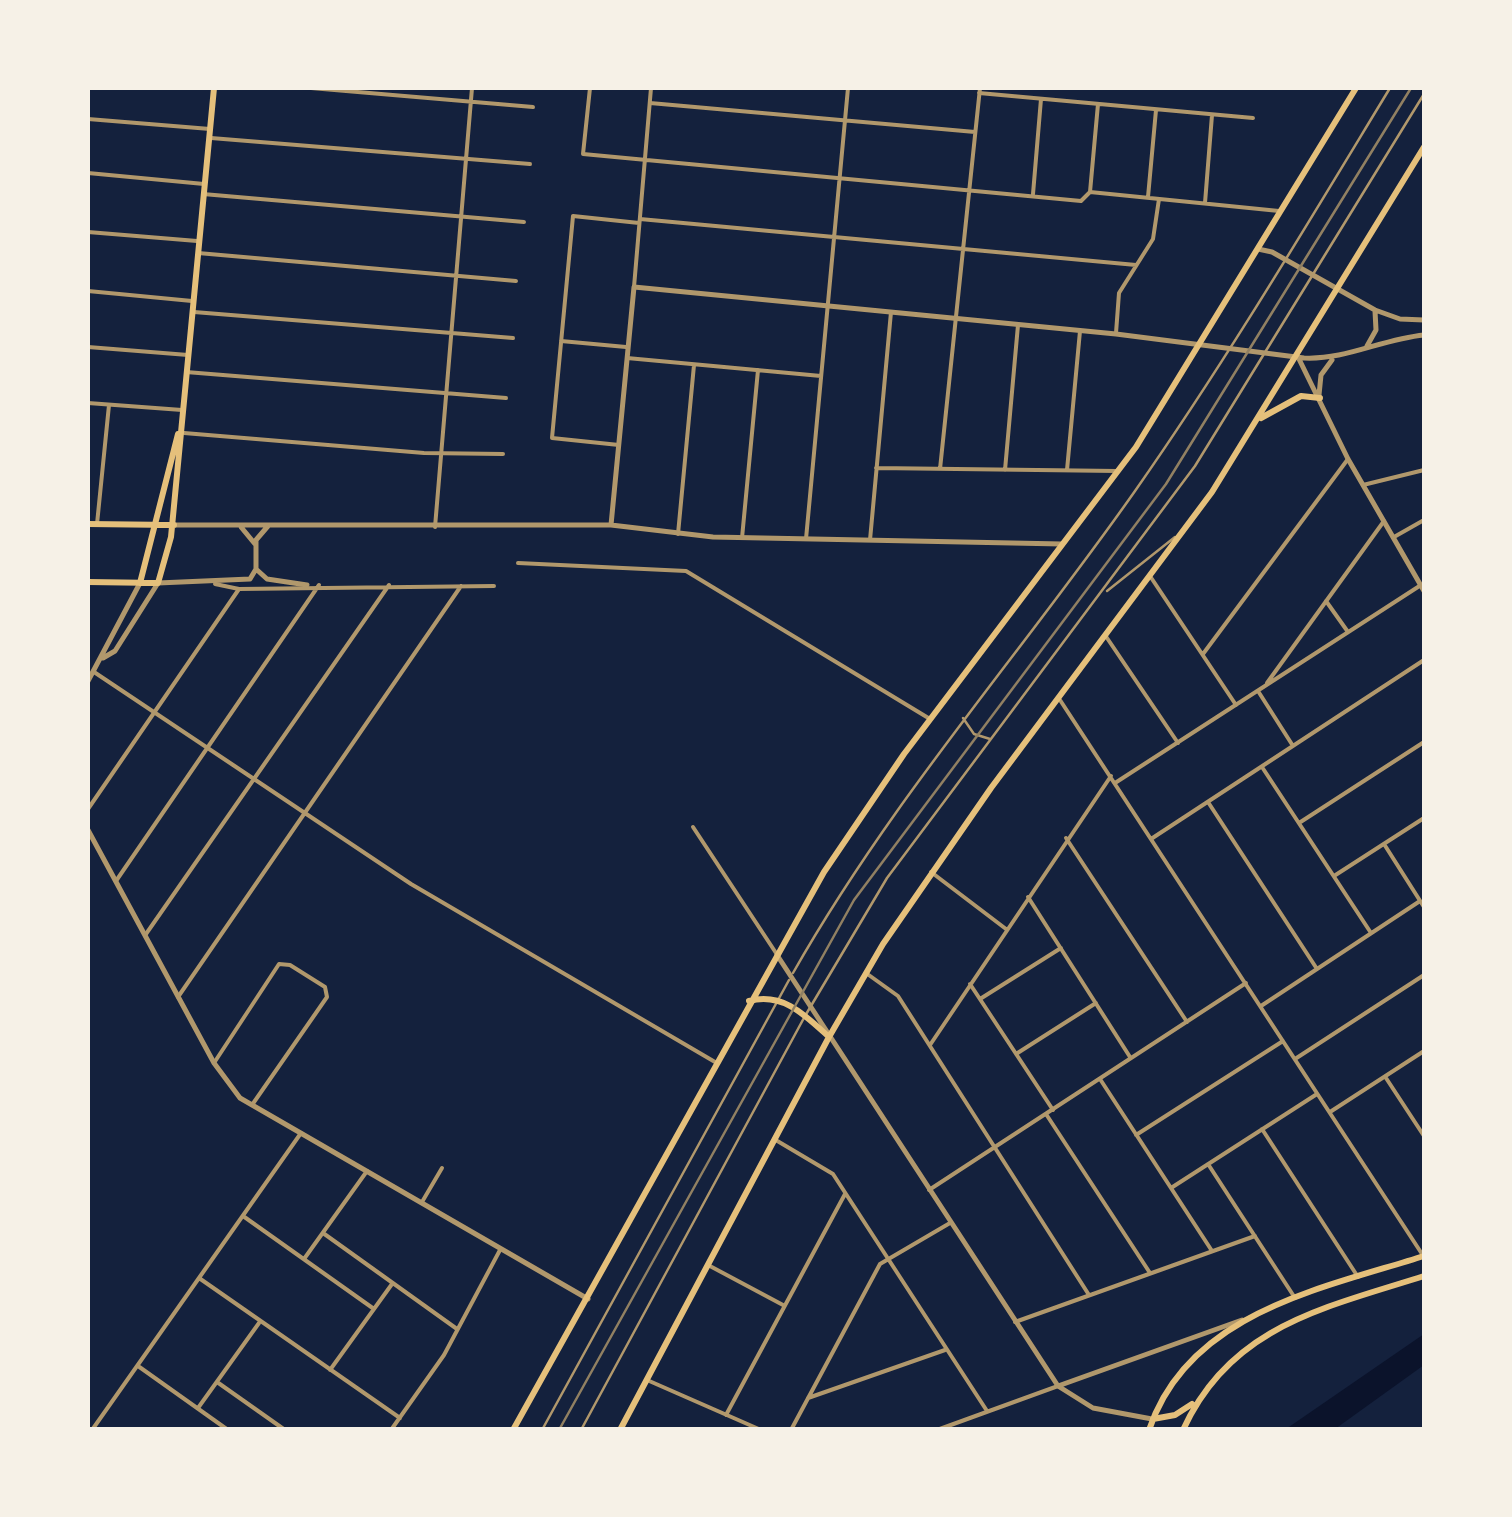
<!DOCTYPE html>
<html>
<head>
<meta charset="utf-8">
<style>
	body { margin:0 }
	#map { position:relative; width:1512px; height:1517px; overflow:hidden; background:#14213d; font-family:Lato,sans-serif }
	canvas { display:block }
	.frame { position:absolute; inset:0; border:90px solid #f6f1e7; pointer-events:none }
</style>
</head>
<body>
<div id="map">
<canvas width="1512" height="1517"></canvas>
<div class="frame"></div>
</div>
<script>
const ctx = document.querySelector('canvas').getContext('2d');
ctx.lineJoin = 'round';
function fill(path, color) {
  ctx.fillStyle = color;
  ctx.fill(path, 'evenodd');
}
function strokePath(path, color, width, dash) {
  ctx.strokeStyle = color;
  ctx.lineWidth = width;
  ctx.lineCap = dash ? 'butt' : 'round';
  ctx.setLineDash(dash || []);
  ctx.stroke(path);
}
fill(new Path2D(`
	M 1424,1334 L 1424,1365 L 1335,1429 L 1286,1429 Z`), '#0b132b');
strokePath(new Path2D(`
	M 1107,591 L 1175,537
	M 963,718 L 974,734 L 990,739
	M 793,973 C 893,797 1020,655 1135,491 C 1226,361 1308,223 1390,88
	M 542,1430 L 789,980
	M 581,1430 L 805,1016 L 887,878 L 1195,466 L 1424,94`), '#b1986c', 2.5);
strokePath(new Path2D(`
	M 311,88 L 533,107
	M 590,88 L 583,154 L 1081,201 L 1090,192 L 1279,211
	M 979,93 L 1253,118
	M 650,103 L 975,132
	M 88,119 L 210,129
	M 211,138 L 530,164
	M 88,173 L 204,184
	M 1090,192 L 1098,104
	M 203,194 L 524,222
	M 1033,194 L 1041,99
	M 1148,197 L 1156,110
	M 1205,203 L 1212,115
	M 640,219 L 1136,265
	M 88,232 L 197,241
	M 198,253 L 516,281
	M 634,287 L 651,88
	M 88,291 L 192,301
	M 194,312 L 513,338
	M 1116,333 L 1119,293 L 1153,239 L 1159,199
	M 561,341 L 626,347
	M 88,347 L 188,355
	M 627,358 L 821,376
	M 186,372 L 506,398
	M 88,403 L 182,410
	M 184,433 L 424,453 L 503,454
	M 619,445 L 552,438 L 573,216 L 639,223
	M 876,468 L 1117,471
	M 940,469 L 980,88
	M 1005,470 L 1018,325
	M 1067,470 L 1080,331
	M 1363,485 L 1424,470
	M 97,524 L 109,405
	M 435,527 L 472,88
	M 678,534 L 694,365
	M 1394,537 L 1424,520
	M 742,538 L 758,370
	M 806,539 L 848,88
	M 870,540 L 891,312
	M 518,563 L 686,571 L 930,719
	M 1150,576 L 1236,705
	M 215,584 L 239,589 L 494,586
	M 1326,601 L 1348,632
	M 1105,635 L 1178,743
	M 1203,654 L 1348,459
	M 94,672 L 411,884 L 715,1062
	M 1267,683 L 1384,521
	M 1258,691 L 1293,746
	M 1060,700 L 1424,1257
	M 1262,767 L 1371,933
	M 1115,783 L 1421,585
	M 1208,802 L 1317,969
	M 88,809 L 239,589
	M 1299,823 L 1424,742
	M 693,827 L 776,953
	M 1066,838 L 1187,1022
	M 1151,839 L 1424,660
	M 1384,844 L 1424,907
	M 931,872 L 1006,929
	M 1334,876 L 1424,818
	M 116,881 L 319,585
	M 1028,897 L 1130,1057
	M 146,934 L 389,585
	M 866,973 L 898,996 L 1089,1295
	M 970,984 L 1053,1110
	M 178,997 L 461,586
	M 980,999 L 1061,948
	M 1261,1006 L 1420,901
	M 930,1045 L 1111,776
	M 1016,1054 L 1096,1003
	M 1295,1059 L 1424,975
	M 214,1063 L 279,964 L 290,965 L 325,987 L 327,997 L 252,1105
	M 1386,1078 L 1424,1136
	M 1100,1079 L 1212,1251
	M 1330,1112 L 1424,1051
	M 1046,1114 L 1150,1273
	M 1262,1129 L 1358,1277
	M 1136,1135 L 1283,1041
	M 774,1139 L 833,1174 L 987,1411
	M 1208,1164 L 1295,1298
	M 1171,1188 L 1317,1094
	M 929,1190 L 1246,983
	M 422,1202 L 442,1168
	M 243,1216 L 374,1309
	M 323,1233 L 457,1329
	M 304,1259 L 367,1171
	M 708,1265 L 783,1305
	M 199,1278 L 400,1418
	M 1015,1322 L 1255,1236
	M 138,1366 L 228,1430
	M 330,1370 L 392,1284
	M 647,1380 L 761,1430
	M 217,1382 L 285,1430
	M 808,1398 L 945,1350
	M 198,1408 L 259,1323
	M 726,1415 L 845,1194
	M 92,1430 L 301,1133
	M 391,1430 L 444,1355 L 500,1250
	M 791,1430 L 880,1264 L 950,1223
	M 937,1430 L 1058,1386`), '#b1986c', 4);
strokePath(new Path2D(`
	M 1258,249 L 1272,252 L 1375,310 L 1400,319 L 1424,320
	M 1367,346 L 1376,330 L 1375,311
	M 1298,357 L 1348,459 L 1424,591
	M 1319,395 L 1321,375 L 1332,360
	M 174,525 L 611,525 L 713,537 L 1062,544
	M 611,525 L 634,287 L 1116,334 L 1304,358 C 1346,360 1382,339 1424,335
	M 241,527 L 255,544
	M 256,569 L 267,579 L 307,585
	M 103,658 L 115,651 L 158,583 L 250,579 L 256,569 L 256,540 L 268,526
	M 88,681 L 140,583
	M 88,830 L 214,1063 L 240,1098 L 588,1299
	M 777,955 L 1058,1386 L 1093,1408 L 1152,1419
	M 1058,1386 L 1242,1320`), '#b1986c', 5);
strokePath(new Path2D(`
	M 88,524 L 174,525
	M 88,582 L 158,583 L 171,537 L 214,88
	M 140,583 L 178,434
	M 1153,1419 L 1175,1415 L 1192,1404
	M 1149,1430 C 1188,1313 1320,1289 1424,1256
	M 1183,1430 C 1230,1326 1324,1308 1424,1276`), '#e5c07b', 6);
strokePath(new Path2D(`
	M 1261,418 L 1301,396 L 1320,398
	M 749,1001 C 783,992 805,1015 829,1037
	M 513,1430 L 824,872 L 904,754 L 1136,447 L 1356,88
	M 620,1430 L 829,1037 L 883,944 L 991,788 L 1212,492 L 1424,147`), '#e5c07b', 6);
strokePath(new Path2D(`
	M 559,1430 L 854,900 L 1166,484 L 1411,88`), '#918062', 2.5);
</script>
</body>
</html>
